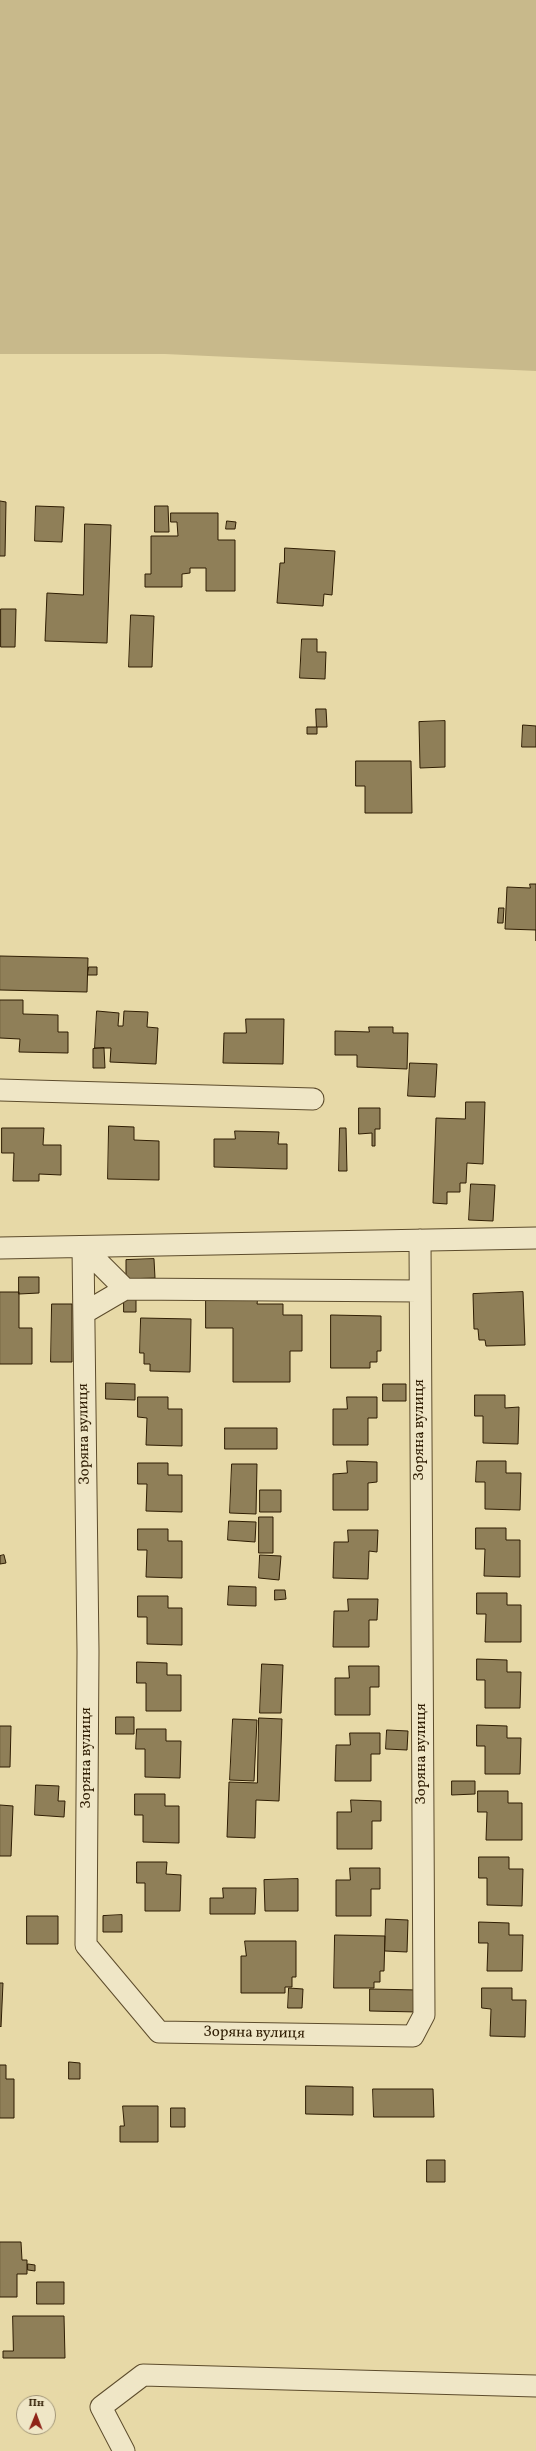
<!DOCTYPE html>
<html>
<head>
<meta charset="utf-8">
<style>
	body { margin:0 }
	#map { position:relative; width:536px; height:2451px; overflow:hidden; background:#e7d9a7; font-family:Vollkorn,serif }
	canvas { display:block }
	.north { position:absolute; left:16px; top:2395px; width:40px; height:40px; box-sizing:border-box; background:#efe6c6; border:1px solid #a29678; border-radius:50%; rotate:1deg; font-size:11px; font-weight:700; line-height:16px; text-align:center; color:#2f1d03 }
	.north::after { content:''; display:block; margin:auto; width:14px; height:18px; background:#8f2418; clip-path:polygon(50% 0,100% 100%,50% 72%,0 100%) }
</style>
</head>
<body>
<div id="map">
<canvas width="536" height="2451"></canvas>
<div class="north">Пн</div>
</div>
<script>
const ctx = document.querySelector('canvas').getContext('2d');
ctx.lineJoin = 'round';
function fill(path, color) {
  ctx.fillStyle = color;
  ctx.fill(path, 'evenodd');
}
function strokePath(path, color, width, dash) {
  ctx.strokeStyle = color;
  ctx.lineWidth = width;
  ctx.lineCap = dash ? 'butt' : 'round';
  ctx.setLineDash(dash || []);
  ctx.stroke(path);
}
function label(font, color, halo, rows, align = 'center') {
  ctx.font = font + ' Vollkorn,serif';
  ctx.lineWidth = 3;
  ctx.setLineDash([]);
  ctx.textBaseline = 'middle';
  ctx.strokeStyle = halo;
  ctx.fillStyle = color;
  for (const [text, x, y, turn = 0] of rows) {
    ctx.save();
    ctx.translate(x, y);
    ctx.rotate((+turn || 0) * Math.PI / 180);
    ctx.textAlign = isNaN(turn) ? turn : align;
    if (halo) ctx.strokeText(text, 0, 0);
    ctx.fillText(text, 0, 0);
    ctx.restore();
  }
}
fill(new Path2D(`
	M 0,0 L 536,0 L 536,371 L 165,354 L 0,354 Z`), '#c8b98b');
const building = new Path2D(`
	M 0,501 L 6,502 L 5,556 L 0,556 Z
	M 36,506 L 64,507 L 62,542 L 35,541 Z
	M 155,506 L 168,506 L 169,532 L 155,532 Z
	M 171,513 L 218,513 L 218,540 L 235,540 L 235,591 L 206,591 L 206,568 L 190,568 L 190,573 L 182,574 L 182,587 L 145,587 L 145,574 L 151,574 L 151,536 L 178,536 L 177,522 L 171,522 Z
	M 227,521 L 236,522 L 235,529 L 226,529 Z
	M 85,524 L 111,525 L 107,643 L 45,641 L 47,593 L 83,595 Z
	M 285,548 L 335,551 L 332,595 L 324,594 L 323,606 L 277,603 L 280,563 L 284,563 Z
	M 1,609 L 16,609 L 15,647 L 1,647 Z
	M 131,615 L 154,616 L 152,667 L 129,667 Z
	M 302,639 L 317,639 L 317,652 L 326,652 L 325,679 L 300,678 Z
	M 316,709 L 326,709 L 327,727 L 317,727 L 317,734 L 307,734 L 307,727 L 316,727 Z
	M 445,721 L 445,767 L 420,768 L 419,722 Z
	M 523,725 L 536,726 L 536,747 L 522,747 Z
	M 356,761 L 411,761 L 412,813 L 365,813 L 365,786 L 356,786 Z
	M 530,884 L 536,884 L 536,941 L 536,930 L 505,929 L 507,887 L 530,888 Z
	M 499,908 L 504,908 L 503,923 L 498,923 Z
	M 0,956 L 88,958 L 87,992 L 0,990 Z
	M 89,967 L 97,967 L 97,975 L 88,975 Z
	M 0,1000 L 23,1000 L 23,1014 L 58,1015 L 58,1032 L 68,1032 L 68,1053 L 19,1052 L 20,1039 L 0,1038 Z
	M 97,1011 L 119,1013 L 118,1026 L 123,1026 L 124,1011 L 148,1012 L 147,1027 L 158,1028 L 156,1064 L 110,1062 L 111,1048 L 95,1048 Z
	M 246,1019 L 284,1019 L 283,1064 L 223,1063 L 224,1033 L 246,1033 Z
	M 369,1027 L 393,1027 L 393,1033 L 408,1033 L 407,1069 L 357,1067 L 357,1055 L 335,1055 L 335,1031 L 369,1032 Z
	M 104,1048 L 105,1068 L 93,1068 L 93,1049 Z
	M 410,1063 L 437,1064 L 435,1097 L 408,1096 Z
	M 466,1102 L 485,1102 L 483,1164 L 467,1163 L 466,1183 L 460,1183 L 460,1192 L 447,1192 L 447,1204 L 433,1203 L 436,1118 L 465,1119 Z
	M 359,1108 L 380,1108 L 380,1129 L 375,1129 L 375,1146 L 372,1146 L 372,1133 L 359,1134 Z
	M 109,1126 L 134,1127 L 134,1140 L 159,1141 L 159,1180 L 108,1179 Z
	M 2,1128 L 44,1128 L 43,1145 L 61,1145 L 61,1175 L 39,1174 L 39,1181 L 13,1181 L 14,1153 L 2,1153 Z
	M 340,1128 L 346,1128 L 347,1171 L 339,1171 Z
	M 235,1131 L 279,1132 L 278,1144 L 287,1144 L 287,1169 L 214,1167 L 214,1139 L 235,1139 Z
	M 471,1184 L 495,1185 L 493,1221 L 469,1220 Z
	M 154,1259 L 155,1278 L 126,1279 L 126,1260 Z
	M 19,1277 L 39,1277 L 39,1293 L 19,1294 Z
	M 0,1292 L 19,1292 L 19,1328 L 32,1328 L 32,1364 L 0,1364 Z
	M 523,1292 L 525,1345 L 486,1346 L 485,1340 L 479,1340 L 478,1329 L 474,1329 L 473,1294 Z
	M 124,1296 L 136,1296 L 136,1312 L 124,1312 Z
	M 206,1296 L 258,1296 L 257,1304 L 283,1304 L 283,1315 L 302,1315 L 302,1351 L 290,1351 L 290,1382 L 233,1382 L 233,1328 L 206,1328 Z
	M 52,1304 L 72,1304 L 72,1362 L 51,1362 Z
	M 331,1315 L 381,1316 L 381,1351 L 377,1351 L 377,1362 L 370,1362 L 370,1368 L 331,1368 Z
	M 141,1318 L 191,1319 L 190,1372 L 150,1371 L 150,1364 L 144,1364 L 144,1353 L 140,1353 Z
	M 106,1383 L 135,1384 L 135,1400 L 106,1399 Z
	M 383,1384 L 406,1384 L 406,1401 L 383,1401 Z
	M 475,1395 L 505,1395 L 505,1408 L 519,1407 L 518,1444 L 483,1443 L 483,1416 L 475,1416 Z
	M 138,1397 L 168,1397 L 168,1409 L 182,1409 L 182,1446 L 146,1445 L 147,1418 L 138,1417 Z
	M 347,1397 L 377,1397 L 377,1418 L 368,1418 L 368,1445 L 333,1445 L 333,1409 L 347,1409 Z
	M 225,1428 L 277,1428 L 277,1449 L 225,1449 Z
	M 347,1461 L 377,1462 L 377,1482 L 368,1483 L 368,1510 L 333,1510 L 333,1474 L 347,1473 Z
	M 477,1461 L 506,1461 L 506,1473 L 521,1473 L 520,1510 L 485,1509 L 485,1482 L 476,1482 Z
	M 138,1463 L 168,1463 L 168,1475 L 182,1475 L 182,1512 L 146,1511 L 147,1484 L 138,1484 Z
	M 232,1464 L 257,1464 L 256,1514 L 230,1513 Z
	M 260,1490 L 281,1490 L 281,1512 L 260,1512 Z
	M 259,1517 L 273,1517 L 273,1553 L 259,1553 Z
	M 229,1521 L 256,1522 L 255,1542 L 228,1540 Z
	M 476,1528 L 506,1528 L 506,1540 L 520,1540 L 520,1577 L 484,1576 L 485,1549 L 476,1549 Z
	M 138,1529 L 168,1529 L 168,1541 L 182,1541 L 182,1578 L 146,1577 L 147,1550 L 138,1550 Z
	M 348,1530 L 378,1530 L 377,1552 L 369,1551 L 368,1579 L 333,1578 L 334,1542 L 348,1542 Z
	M 4,1555 L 6,1563 L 0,1564 L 0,1556 Z
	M 260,1555 L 281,1556 L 279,1580 L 259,1578 Z
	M 229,1586 L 256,1587 L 256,1606 L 228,1605 Z
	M 275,1590 L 285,1590 L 286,1599 L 275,1600 Z
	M 477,1593 L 507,1593 L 507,1605 L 521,1605 L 521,1642 L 485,1642 L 486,1614 L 477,1614 Z
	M 138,1596 L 168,1596 L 168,1608 L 182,1608 L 182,1645 L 147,1644 L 147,1617 L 138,1617 Z
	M 348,1599 L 378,1599 L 377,1620 L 369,1620 L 369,1647 L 333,1647 L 334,1611 L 348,1611 Z
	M 477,1659 L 507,1660 L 507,1672 L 521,1672 L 520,1708 L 485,1708 L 485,1680 L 477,1680 Z
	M 137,1662 L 167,1663 L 167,1675 L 181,1675 L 181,1711 L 146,1711 L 146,1683 L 137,1683 Z
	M 262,1664 L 283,1665 L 281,1713 L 260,1713 Z
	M 349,1666 L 379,1666 L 379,1687 L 370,1687 L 370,1715 L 335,1715 L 335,1678 L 349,1678 Z
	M 116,1717 L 134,1717 L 134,1734 L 116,1734 Z
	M 259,1718 L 282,1719 L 279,1801 L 256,1800 L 255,1838 L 227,1837 L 229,1782 L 257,1783 Z
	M 233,1719 L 257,1720 L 254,1781 L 230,1780 Z
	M 477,1725 L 507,1726 L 507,1738 L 521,1738 L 520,1774 L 485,1774 L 485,1746 L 477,1746 Z
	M 0,1726 L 11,1726 L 10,1767 L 0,1767 Z
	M 137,1729 L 166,1729 L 166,1741 L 181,1741 L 180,1778 L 145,1777 L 145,1749 L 136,1749 Z
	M 387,1730 L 408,1731 L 407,1750 L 386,1749 Z
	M 350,1733 L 380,1733 L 380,1754 L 371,1754 L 371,1781 L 335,1781 L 336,1745 L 350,1745 Z
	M 452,1781 L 475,1781 L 475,1794 L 452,1795 Z
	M 36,1785 L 59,1786 L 58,1801 L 65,1801 L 64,1817 L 35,1815 Z
	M 478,1791 L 508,1791 L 508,1803 L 522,1803 L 522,1840 L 486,1840 L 487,1812 L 478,1812 Z
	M 135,1794 L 165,1794 L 165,1806 L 179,1806 L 179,1843 L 143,1842 L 143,1815 L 135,1815 Z
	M 351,1800 L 381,1801 L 381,1821 L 372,1821 L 372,1849 L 337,1849 L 337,1812 L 351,1812 Z
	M 0,1805 L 13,1806 L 11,1856 L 0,1856 Z
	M 479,1857 L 509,1857 L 509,1869 L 523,1869 L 522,1906 L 487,1905 L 487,1878 L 479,1878 Z
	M 137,1862 L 167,1862 L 166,1874 L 181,1875 L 180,1911 L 145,1911 L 145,1883 L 137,1883 Z
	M 350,1868 L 380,1868 L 380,1889 L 371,1889 L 371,1916 L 336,1916 L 336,1880 L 350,1880 Z
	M 298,1879 L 298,1911 L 265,1911 L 264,1880 Z
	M 223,1888 L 256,1888 L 255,1914 L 210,1914 L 210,1898 L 223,1898 Z
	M 122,1915 L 122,1932 L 103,1932 L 103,1916 Z
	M 27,1916 L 58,1916 L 58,1944 L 27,1944 Z
	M 386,1919 L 408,1920 L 407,1952 L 385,1951 Z
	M 479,1922 L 509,1923 L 509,1935 L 523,1935 L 522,1971 L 487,1971 L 488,1943 L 479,1943 Z
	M 335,1935 L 385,1936 L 384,1971 L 380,1971 L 380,1982 L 374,1982 L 374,1988 L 334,1988 Z
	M 245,1941 L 296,1941 L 296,1977 L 292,1977 L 292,1987 L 285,1987 L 285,1993 L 241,1993 L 241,1956 L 246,1956 Z
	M 0,1983 L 3,1983 L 1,2027 L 0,2026 Z
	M 289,1988 L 303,1989 L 302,2008 L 288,2008 Z
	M 482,1988 L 512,1988 L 512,2000 L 526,2000 L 525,2037 L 490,2036 L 491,2009 L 482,2008 Z
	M 370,1989 L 418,1990 L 418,2012 L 370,2011 Z
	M 69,2062 L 80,2063 L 80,2079 L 69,2079 Z
	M 0,2065 L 6,2065 L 6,2079 L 14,2079 L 14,2118 L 0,2118 Z
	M 306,2086 L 353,2087 L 353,2115 L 306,2114 Z
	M 373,2089 L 433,2089 L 434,2117 L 374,2117 Z
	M 123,2106 L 158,2106 L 158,2142 L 120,2142 L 120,2126 L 124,2126 Z
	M 171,2108 L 185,2108 L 185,2127 L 171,2127 Z
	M 427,2160 L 445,2160 L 445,2182 L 427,2182 Z
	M 0,2242 L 21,2242 L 22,2260 L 27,2260 L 27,2274 L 17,2274 L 17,2297 L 0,2297 Z
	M 28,2264 L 35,2265 L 35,2271 L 28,2270 Z
	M 37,2282 L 64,2282 L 64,2304 L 37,2304 Z
	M 13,2316 L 64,2316 L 65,2358 L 3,2358 L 3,2351 L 13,2351 Z`);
fill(building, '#8f7f58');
strokePath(building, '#2f1d03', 1);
const minor = new Path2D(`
	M 0,1090 L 313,1099
	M 83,1247 L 88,1652 L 86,1945 L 159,2032 L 413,2036 L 424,2015 L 420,1240
	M 83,1247 L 125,1289 L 84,1313
	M 0,1248 L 536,1238
	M 125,1289 L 419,1291
	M 124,2451 L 101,2407 L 143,2375 L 536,2386`);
strokePath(minor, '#5d4c2c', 23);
strokePath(minor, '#efe6c6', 21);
label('15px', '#2f1d03', '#efe6c6', [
	["Зоряна вулиця",420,1430,-90],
	["Зоряна вулиця",85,1434,-91],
	["Зоряна вулиця",422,1754,-90],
	["Зоряна вулиця",87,1758,-90],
	["Зоряна вулиця",254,2034,1]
]);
</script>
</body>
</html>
